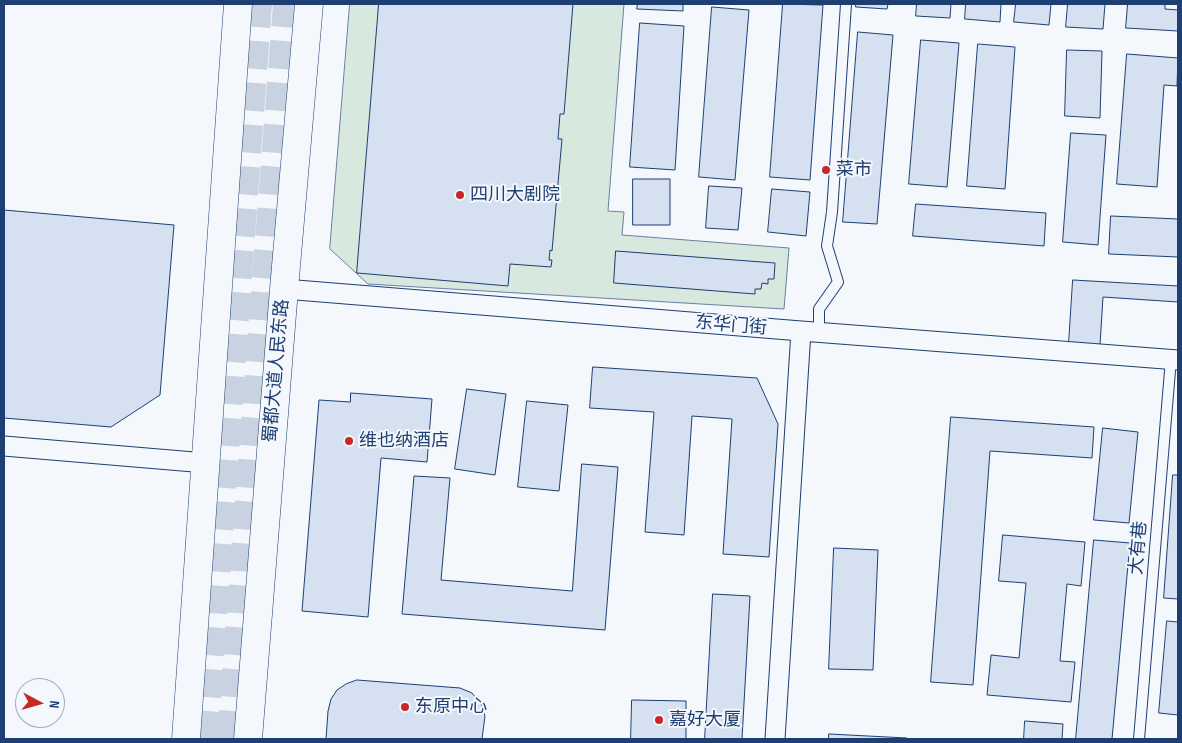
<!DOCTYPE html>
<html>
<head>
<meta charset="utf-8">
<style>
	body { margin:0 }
	#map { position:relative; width:1182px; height:743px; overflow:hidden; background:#f4f7fb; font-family:"Sofia Sans Condensed",sans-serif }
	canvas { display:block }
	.frame { position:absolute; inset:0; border:5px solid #1d3f73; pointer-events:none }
	.north { position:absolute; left:15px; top:678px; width:50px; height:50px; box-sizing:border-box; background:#f4f7fb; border:1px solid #9eadc5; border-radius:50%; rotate:96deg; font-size:14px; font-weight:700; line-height:20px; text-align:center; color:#1d3f73 }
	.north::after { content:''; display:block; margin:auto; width:18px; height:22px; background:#c62828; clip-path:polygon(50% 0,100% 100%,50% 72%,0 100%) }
</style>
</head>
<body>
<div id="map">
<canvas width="1182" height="743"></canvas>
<div class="frame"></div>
<div class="north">N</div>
</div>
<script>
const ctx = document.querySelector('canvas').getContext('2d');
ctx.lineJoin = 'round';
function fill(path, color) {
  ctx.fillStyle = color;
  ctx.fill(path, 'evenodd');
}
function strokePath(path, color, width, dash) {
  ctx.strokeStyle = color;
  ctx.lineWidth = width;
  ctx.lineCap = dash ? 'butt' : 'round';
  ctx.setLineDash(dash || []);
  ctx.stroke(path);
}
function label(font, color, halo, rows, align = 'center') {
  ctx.font = font + ' "Sofia Sans Condensed","Noto Sans SC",sans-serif';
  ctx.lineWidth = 4;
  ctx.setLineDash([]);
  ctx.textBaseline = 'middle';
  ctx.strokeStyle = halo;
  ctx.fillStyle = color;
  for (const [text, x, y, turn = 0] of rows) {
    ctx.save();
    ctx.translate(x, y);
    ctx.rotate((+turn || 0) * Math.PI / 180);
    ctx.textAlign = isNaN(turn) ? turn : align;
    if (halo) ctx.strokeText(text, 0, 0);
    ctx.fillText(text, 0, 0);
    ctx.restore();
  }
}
const green = new Path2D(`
	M 350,4 L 624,4 L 608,211 L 624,212 L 622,235 L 789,248 L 784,309 L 368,284 L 330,249 Z`);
fill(green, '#d7e8df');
strokePath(green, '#687fa3', 1);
const building = new Path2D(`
	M 379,4 L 573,4 L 564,114 L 560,114 L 558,139 L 562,139 L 552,251 L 550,250 L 549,260 L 552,260 L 551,267 L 510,264 L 508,286 L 357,273 Z
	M 638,4 L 683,4 L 683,11 L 637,9 Z
	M 783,4 L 823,5 L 810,180 L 770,177 Z
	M 856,4 L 888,4 L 887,9 L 856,7 Z
	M 917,4 L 951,4 L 950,18 L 916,16 Z
	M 966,4 L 1001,4 L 1000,22 L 965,19 Z
	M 1016,4 L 1051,4 L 1049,25 L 1014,22 Z
	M 1068,4 L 1105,4 L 1103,29 L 1066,27 Z
	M 1128,4 L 1165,4 L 1165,9 L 1178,10 L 1178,31 L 1126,28 Z
	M 712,7 L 749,10 L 735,180 L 699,177 Z
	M 640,23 L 684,26 L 675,170 L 630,167 Z
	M 858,32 L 893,35 L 877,224 L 843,222 Z
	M 921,40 L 959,43 L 947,187 L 909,184 Z
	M 978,44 L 1015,47 L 1005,189 L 967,186 Z
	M 1067,50 L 1102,51 L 1100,118 L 1065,116 Z
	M 1127,54 L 1178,58 L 1177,86 L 1164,85 L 1157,187 L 1117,184 Z
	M 1071,133 L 1106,135 L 1098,245 L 1063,242 Z
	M 633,179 L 670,179 L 670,225 L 633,225 Z
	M 709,186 L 742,188 L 738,230 L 706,228 Z
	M 772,189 L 810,192 L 806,236 L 768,232 Z
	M 916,204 L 1046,213 L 1044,246 L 913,236 Z
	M 4,210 L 174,225 L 160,395 L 111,427 L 4,418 Z
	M 1111,216 L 1178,219 L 1178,257 L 1109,254 Z
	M 616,251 L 775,263 L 774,279 L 768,279 L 768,284 L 762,283 L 761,289 L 755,289 L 755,294 L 614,283 Z
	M 1073,280 L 1178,286 L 1178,302 L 1103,297 L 1100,345 L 1069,343 Z
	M 593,367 L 757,378 L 778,424 L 769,557 L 723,554 L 732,419 L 692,416 L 684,535 L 645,532 L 654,412 L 590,408 Z
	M 467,389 L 506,394 L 495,475 L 455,469 Z
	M 351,393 L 432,399 L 427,462 L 381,458 L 368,617 L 302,611 L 319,400 L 350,402 Z
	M 527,401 L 568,405 L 559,491 L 518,487 Z
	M 951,417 L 1094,427 L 1092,458 L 990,451 L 973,685 L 931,682 Z
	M 1103,428 L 1138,432 L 1129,523 L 1094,520 Z
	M 582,464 L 618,467 L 605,630 L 402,614 L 414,476 L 450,478 L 441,580 L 572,591 Z
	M 1173,475 L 1178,475 L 1178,599 L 1164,598 Z
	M 1003,535 L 1085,542 L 1081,586 L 1067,584 L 1060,661 L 1075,662 L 1071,702 L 987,695 L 991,655 L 1019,658 L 1026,583 L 999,581 Z
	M 1094,540 L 1130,543 L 1112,739 L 1076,739 Z
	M 834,548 L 878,550 L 873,670 L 829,669 Z
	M 713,594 L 750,596 L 742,739 L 705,739 Z
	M 1167,621 L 1178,622 L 1178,715 L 1159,713 Z
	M 357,680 L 460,688 L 472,693 L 481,704 L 485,716 L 482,739 L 326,739 L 328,711 L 331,699 L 337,690 L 346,684 Z
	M 632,700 L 686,701 L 686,739 L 631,739 Z
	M 1025,721 L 1063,724 L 1062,739 L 1024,739 Z
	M 829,734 L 907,738 L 908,739 L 829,739 Z`);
fill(building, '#d5e0f0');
strokePath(building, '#1d3f73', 1);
strokePath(new Path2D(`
	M 204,739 L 258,4
	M 231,739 L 287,4`), '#c9d2e0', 28, [28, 14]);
const service = new Path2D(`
	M 819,333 L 819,309 L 838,282 L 827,246 L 832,212 L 846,4
	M 1139,739 L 1171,359`);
const minor = new Path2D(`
	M 284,289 L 801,331 L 1178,360
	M 4,446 L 206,463
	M 775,739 L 801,331`);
const primary = new Path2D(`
	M 186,739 L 238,4
	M 248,739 L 284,289 L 309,4`);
strokePath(service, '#1d3f73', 12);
strokePath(minor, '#1d3f73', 21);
strokePath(primary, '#1d3f73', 29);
strokePath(service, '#f4f7fb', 10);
strokePath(minor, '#f4f7fb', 19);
strokePath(primary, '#f4f7fb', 28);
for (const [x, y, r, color] of [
	[826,170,5,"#c62828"],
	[460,195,5,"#c62828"],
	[349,441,5,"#c62828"],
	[405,707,5,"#c62828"],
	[659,720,5,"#c62828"]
]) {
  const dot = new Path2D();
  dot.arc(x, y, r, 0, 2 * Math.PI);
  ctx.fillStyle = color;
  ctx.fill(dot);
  strokePath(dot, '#f4f7fb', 2);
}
label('18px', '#1d3f73', '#f4f7fb', [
	["菜市",836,170],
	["四川大剧院",470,195],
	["维也纳酒店",359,441],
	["东原中心",415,707],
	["嘉好大厦",669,720]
], 'left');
label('18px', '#1d3f73', '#f4f7fb', [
	["东华门街",731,326,5],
	["蜀都大道人民东路",277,371,-85],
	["大有巷",1139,548,-85]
]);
</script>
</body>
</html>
